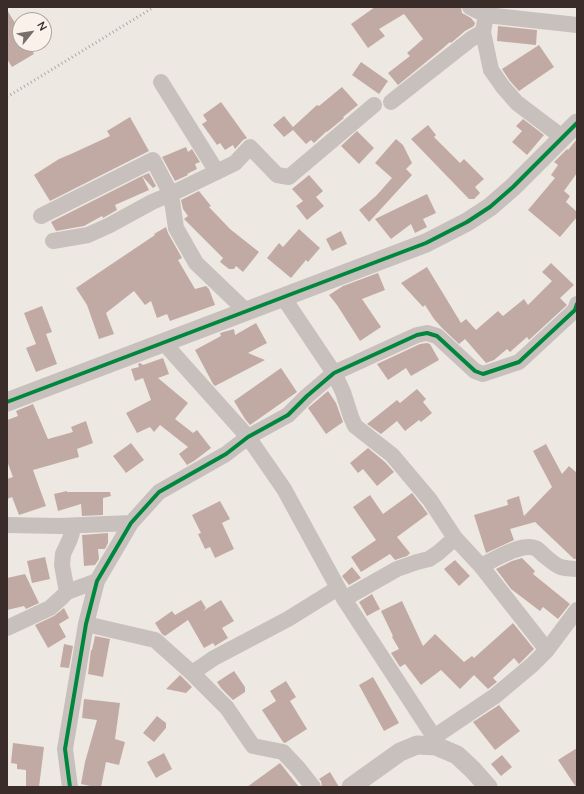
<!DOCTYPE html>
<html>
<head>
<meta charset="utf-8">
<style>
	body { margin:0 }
	#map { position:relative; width:584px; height:794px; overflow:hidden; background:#eee8e3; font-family:"Nunito Sans",sans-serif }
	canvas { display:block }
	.frame { position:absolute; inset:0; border:8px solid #392c29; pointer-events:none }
	.north { position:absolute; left:12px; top:12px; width:40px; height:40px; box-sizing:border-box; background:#faf1eb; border:1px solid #ada29d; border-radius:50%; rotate:60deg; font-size:11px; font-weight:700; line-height:16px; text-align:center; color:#392c29 }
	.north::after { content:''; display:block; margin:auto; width:14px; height:18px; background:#786e6a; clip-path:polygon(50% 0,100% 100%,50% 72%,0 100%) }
</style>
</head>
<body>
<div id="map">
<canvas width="584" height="794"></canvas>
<div class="frame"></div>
<div class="north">N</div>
</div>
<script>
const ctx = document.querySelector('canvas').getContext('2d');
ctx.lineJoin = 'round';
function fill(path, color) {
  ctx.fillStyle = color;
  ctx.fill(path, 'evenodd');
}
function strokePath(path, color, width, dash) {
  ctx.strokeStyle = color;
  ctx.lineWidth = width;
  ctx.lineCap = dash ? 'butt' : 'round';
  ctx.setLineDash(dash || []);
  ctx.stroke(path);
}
fill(new Path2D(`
	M 375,7 L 461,7 L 462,13 L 471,18 L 475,23 L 474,26 L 465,31 L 451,43 L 450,42 L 442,49 L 398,85 L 388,73 L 410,56 L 407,53 L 423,39 L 404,14 L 379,29 L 385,36 L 368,48 L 351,24 Z
	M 7,10 L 20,31 L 20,44 L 28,44 L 34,54 L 12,67 L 7,59 Z
	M 498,26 L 537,30 L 536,45 L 497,41 Z
	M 539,45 L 554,67 L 519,91 L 510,81 L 502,69 Z
	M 361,62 L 388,81 L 379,94 L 352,75 Z
	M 342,87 L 358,105 L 343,117 L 344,118 L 327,132 L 327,131 L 314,143 L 311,140 L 306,144 L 293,130 L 284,137 L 273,125 L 284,116 L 293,127 L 317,105 L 319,106 Z
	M 221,102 L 247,138 L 243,140 L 235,149 L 233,145 L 225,150 L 220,143 L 217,145 L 202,124 L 207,121 L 203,115 Z
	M 130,117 L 149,151 L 50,201 L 34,175 L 59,159 L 71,154 L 110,136 L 107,131 Z
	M 523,119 L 544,135 L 527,155 L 512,142 L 522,131 L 516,126 Z
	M 428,125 L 436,135 L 434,137 L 460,163 L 464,159 L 484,179 L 475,187 L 480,193 L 474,199 L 469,199 L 411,139 Z
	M 357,131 L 374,148 L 359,164 L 341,146 Z
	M 396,139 L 403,145 L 412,163 L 406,169 L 412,175 L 369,222 L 359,210 L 376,196 L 392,178 L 375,163 Z
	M 577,139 L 577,173 L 564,191 L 570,196 L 566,202 L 577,212 L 577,217 L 560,237 L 528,210 L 555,178 L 551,175 L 558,165 L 554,162 L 567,149 L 568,150 Z
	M 186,147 L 188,152 L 192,149 L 200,162 L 195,164 L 197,169 L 187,174 L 188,175 L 175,181 L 162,157 Z
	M 149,173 L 156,186 L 153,188 L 142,176 Z
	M 309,175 L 323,191 L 316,197 L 324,206 L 307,220 L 296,206 L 303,201 L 292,189 Z
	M 142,176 L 149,190 L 115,205 L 117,210 L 103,218 L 102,216 L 84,226 L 56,231 L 51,222 Z
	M 199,191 L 211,206 L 209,207 L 230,229 L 259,252 L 243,272 L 236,266 L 234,269 L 229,269 L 220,262 L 223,258 L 184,219 L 188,216 L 183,209 L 181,200 Z
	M 427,194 L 436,213 L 423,219 L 427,227 L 415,233 L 411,224 L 391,239 L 375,219 Z
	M 166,227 L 168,233 L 182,258 L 178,260 L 195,289 L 206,286 L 209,289 L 215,305 L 170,321 L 167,314 L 157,318 L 151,301 L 145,305 L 134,291 L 106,313 L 114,334 L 99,339 L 87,305 L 76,288 L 155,235 L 154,234 Z
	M 299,229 L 320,248 L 308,262 L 306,260 L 291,278 L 267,258 L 279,243 L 283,247 Z
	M 341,231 L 347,244 L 332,251 L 326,239 Z
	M 551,263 L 574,285 L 560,298 L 567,305 L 529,340 L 527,337 L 510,352 L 507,349 L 494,360 L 486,363 L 465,339 L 459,344 L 442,328 L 434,319 L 425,305 L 423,307 L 401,283 L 427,267 L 461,323 L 466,319 L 476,330 L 498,311 L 503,316 L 524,299 L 528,305 L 552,281 L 542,272 Z
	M 378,273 L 385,290 L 362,299 L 381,327 L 360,341 L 337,305 L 329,295 L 343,286 Z
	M 42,306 L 52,332 L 46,334 L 57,364 L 36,372 L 26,348 L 36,344 L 24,313 Z
	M 256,323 L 267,343 L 248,353 L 265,360 L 215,386 L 213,384 L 195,350 L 221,336 L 220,333 L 234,329 L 235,335 Z
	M 427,343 L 430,344 L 439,360 L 411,376 L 406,368 L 388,380 L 377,364 L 420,344 Z
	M 163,358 L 169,374 L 158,378 L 188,403 L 175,419 L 193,433 L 197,430 L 211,448 L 194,461 L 187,465 L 179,454 L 188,447 L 160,425 L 154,432 L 150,427 L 137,433 L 126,413 L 151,400 L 143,378 L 135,381 L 131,369 L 139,367 L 138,364 L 140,363 L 143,365 Z
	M 281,368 L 297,392 L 250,425 L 245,419 L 234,401 Z
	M 417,389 L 426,399 L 423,402 L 432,413 L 421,422 L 419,420 L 405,431 L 397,421 L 381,434 L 367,424 L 397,400 L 400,403 Z
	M 328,391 L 336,403 L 343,422 L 326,434 L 308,408 Z
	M 33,404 L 48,439 L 73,432 L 71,427 L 86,421 L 93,443 L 77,449 L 79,457 L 33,470 L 46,506 L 19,515 L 12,497 L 7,499 L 7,479 L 13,477 L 7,461 L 7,420 L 18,416 L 16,411 Z
	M 131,443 L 144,460 L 126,473 L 113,456 Z
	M 546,444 L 562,474 L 569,466 L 577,473 L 577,559 L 574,559 L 535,522 L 510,529 L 514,540 L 486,553 L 474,515 L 508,505 L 507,500 L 519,496 L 524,516 L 552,487 L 533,451 Z
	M 368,448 L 385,462 L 394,472 L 377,486 L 363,469 L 358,473 L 350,463 Z
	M 67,491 L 67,492 L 110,492 L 111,496 L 103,498 L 103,515 L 82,516 L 81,504 L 58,511 L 54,494 Z
	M 412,493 L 422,506 L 428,514 L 397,537 L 410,553 L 407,556 L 395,560 L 390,554 L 361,572 L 351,557 L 376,540 L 353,507 L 370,495 L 383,514 Z
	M 220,501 L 230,519 L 222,523 L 234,549 L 215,558 L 210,547 L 205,549 L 198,534 L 201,533 L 192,515 Z
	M 108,533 L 108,543 L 105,549 L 98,549 L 99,559 L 95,565 L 84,566 L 82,535 Z
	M 45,557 L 50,579 L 32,583 L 27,561 Z
	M 522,558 L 535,571 L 533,574 L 570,604 L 558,619 L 543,607 L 540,611 L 511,589 L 496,569 L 512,561 Z
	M 455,560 L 470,576 L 459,586 L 444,569 Z
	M 352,567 L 361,578 L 349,585 L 342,576 Z
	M 25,574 L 39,603 L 26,609 L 24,606 L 7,610 L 7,578 Z
	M 372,594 L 380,609 L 367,616 L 359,602 Z
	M 201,600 L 206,608 L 203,611 L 221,600 L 234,621 L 222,628 L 228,638 L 215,646 L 213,643 L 204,648 L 188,620 L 165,636 L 162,634 L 155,623 L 172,611 L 175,615 Z
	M 402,601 L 423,646 L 435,634 L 464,662 L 472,656 L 474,658 L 513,623 L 534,649 L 519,664 L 514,658 L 493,678 L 497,682 L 488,689 L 474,675 L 460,689 L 441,670 L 421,685 L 405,664 L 400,667 L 391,653 L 399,649 L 392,637 L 393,636 L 381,611 Z
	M 64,608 L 69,618 L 59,624 L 66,637 L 48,648 L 35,625 L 54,616 Z
	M 95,636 L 110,639 L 103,677 L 88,674 L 91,650 L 92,650 Z
	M 64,644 L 73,646 L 69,668 L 60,667 Z
	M 234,671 L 245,687 L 245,692 L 233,700 L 221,688 L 217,682 Z
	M 180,675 L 192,687 L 186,693 L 166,689 Z
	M 373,677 L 399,723 L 384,731 L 359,685 Z
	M 286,681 L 296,697 L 290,701 L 307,729 L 285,743 L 283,742 L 262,710 L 276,701 L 270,691 Z
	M 84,699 L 120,703 L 115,739 L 125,742 L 119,765 L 106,762 L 101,787 L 95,787 L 81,784 L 85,762 L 97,720 L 82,718 Z
	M 499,705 L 520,731 L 495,750 L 473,722 Z
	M 157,716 L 166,723 L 166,728 L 154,742 L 143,733 Z
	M 13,743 L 44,747 L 39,787 L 26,787 L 26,770 L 17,769 L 17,764 L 11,763 Z
	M 577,748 L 577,787 L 576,787 L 558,760 Z
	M 164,753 L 172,769 L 156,778 L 147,762 Z
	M 502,755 L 512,767 L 501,776 L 491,764 Z
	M 280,763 L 299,787 L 247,787 Z
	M 330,772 L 339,787 L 322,787 L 321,781 L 319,779 Z`), '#c2aaa4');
strokePath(new Path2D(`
	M 470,7 L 486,15 L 577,25
	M 486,15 L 483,32 L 491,70 L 503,87 L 517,103 L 562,137
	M 161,82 L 217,172
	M 391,102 L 471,39 L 483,32
	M 41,216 L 153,160 L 171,194 L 176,228 L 196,263 L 246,311
	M 53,241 L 88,235 L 110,225 L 152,202 L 171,194 L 235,163 L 250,147 L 277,175 L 289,177 L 374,105
	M 283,297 L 334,373 L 343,392 L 351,417 L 355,426 L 392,455 L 430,500 L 455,538 L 481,566 L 547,650
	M 163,342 L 248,437 L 284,489 L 344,599 L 434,737 L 436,746
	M 7,525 L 59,526 L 131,523
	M 481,566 C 494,560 523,541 537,549 C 540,551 543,555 546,557 C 559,568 560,568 577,569
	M 67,592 L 97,581
	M 344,599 L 397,569 L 417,562 L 429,559 L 438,553 L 455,538
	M 86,624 L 155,640 L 192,673 L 227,708 L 253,746 L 283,752 L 298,768 L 313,787
	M 7,628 L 50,608 L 61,598 L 67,592 L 62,565 L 63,554 L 70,539 L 74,526
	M 192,673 L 214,658 L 288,619 L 338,588
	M 434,737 L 495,696 L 532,665 L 547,650 L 577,610
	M 70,787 L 65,749 L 86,624 L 97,581 L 131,523 L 159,492 L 226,454 L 248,437 L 288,415 L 307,396 L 334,373 L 417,335 L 427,333 L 437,336 L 475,371 L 483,374 L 519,362 L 575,310 L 577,304`), '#c8c0bc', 16);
strokePath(new Path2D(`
	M 7,402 L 426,243 L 467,222 L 490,207 L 513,187 L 577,123
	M 351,787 L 400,752 L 417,745 L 436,746 L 457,755 L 473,770 L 488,787`), '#c8c0bc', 19);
strokePath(new Path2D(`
	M 7,97 L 154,7`), '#afa9a6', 3, [1, 3]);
strokePath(new Path2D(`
	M 7,402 L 426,243 L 467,222 L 490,207 L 513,187 L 577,123
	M 70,787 L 65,749 L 86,624 L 97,581 L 131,523 L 159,492 L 226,454 L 248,437 L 288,415 L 307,396 L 334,373 L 417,335 L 427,333 L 437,336 L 475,371 L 483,374 L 519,362 L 575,310 L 577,304`), '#00873e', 4);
</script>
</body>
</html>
